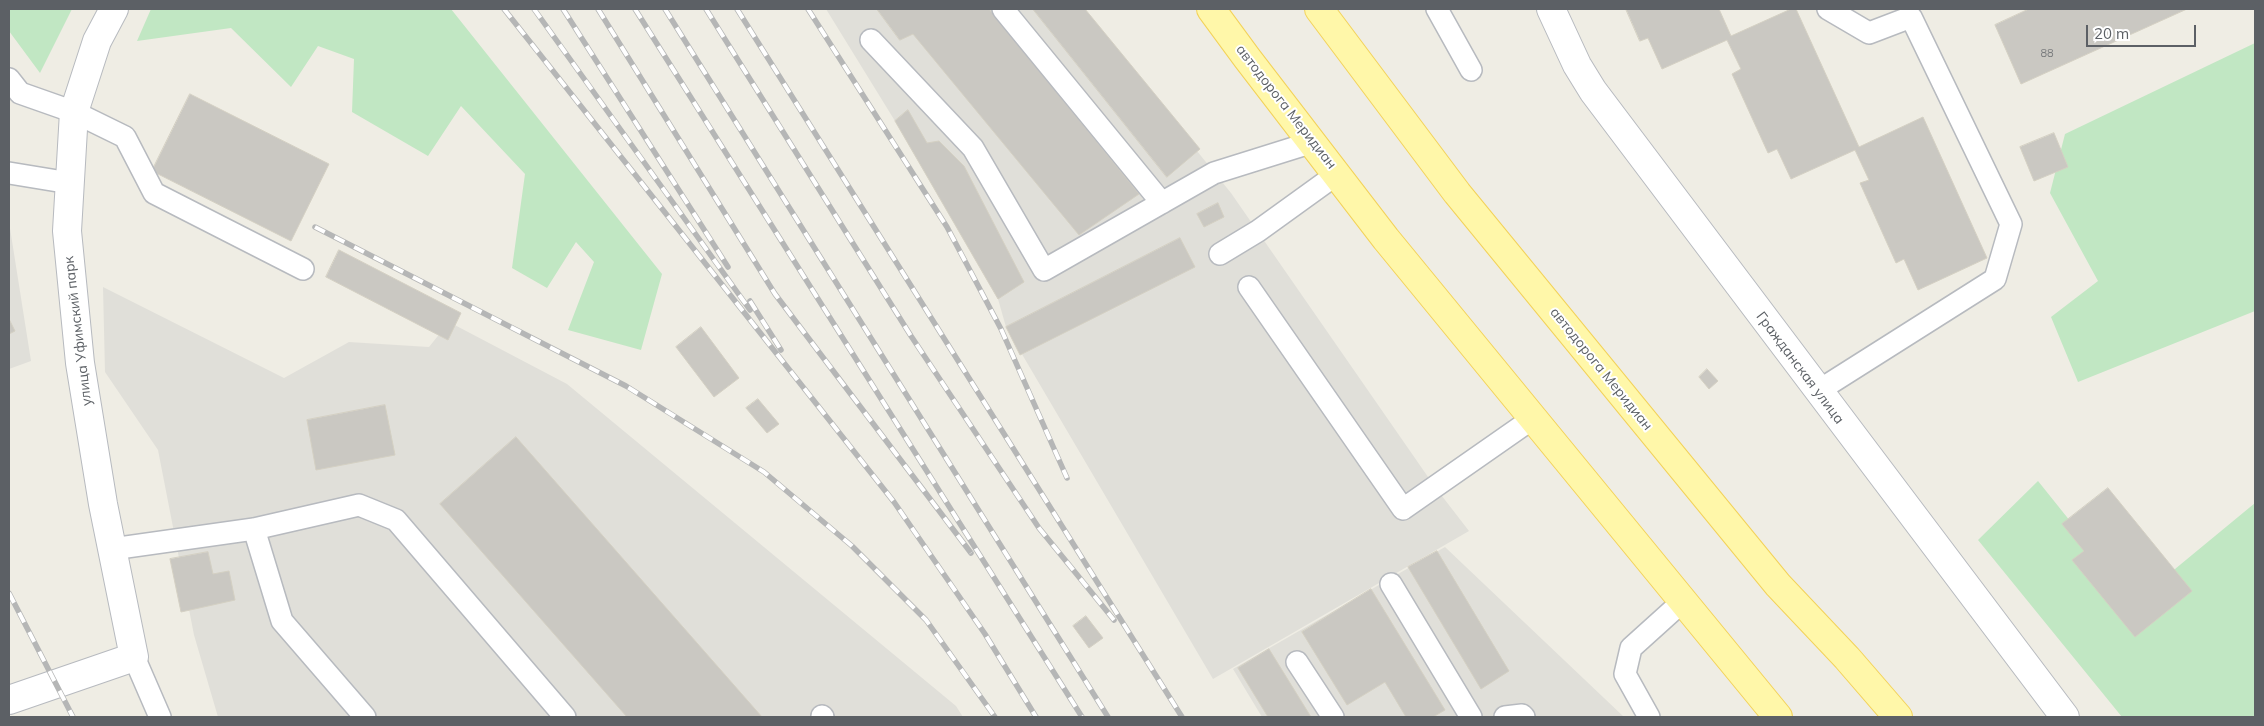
<!DOCTYPE html>
<html>
<head>
<meta charset="utf-8">
<style>
	body { margin:0 }
	#map { position:relative; width:2264px; height:726px; overflow:hidden; background:#efede4; font-family:Mulish,sans-serif }
	canvas { display:block }
	.frame { position:absolute; inset:0; border:10px solid #5c6065; pointer-events:none }
	.scale { position:absolute; left:2086px; top:25px; width:110px; height:22px; box-sizing:border-box; border:2px solid #5c6065; border-top:0; padding-left:6px; font-size:15px; line-height:18px; white-space:nowrap; color:#5c6065; -webkit-text-stroke:4px #fff; paint-order:stroke }
</style>
</head>
<body>
<div id="map">
<canvas width="2264" height="726"></canvas>
<div class="frame"></div>
<div class="scale">20 m</div>
</div>
<script>
const ctx = document.querySelector('canvas').getContext('2d');
ctx.lineJoin = 'round';
function fill(path, color) {
  ctx.fillStyle = color;
  ctx.fill(path, 'evenodd');
}
function strokePath(path, color, width, dash) {
  ctx.strokeStyle = color;
  ctx.lineWidth = width;
  ctx.lineCap = dash ? 'butt' : 'round';
  ctx.setLineDash(dash || []);
  ctx.stroke(path);
}
function label(font, color, halo, rows, align = 'center') {
  ctx.font = font + ' Mulish,sans-serif';
  ctx.lineWidth = 4;
  ctx.setLineDash([]);
  ctx.textBaseline = 'middle';
  ctx.strokeStyle = halo;
  ctx.fillStyle = color;
  for (const [text, x, y, turn = 0] of rows) {
    ctx.save();
    ctx.translate(x, y);
    ctx.rotate((+turn || 0) * Math.PI / 180);
    ctx.textAlign = isNaN(turn) ? turn : align;
    if (halo) ctx.strokeText(text, 0, 0);
    ctx.fillText(text, 0, 0);
    ctx.restore();
  }
}
fill(new Path2D(`
	M 826,9 L 1082,9 L 1231,193 L 1435,487 L 1469,531 L 1213,679 L 1006,327 L 998,299 L 895,121 Z
	M 9,222 L 31,361 L 9,369 Z
	M 103,287 L 284,378 L 349,342 L 429,347 L 449,322 L 567,384 L 956,706 L 963,717 L 218,717 L 194,635 L 158,450 L 105,372 Z
	M 1445,547 L 1624,717 L 1262,717 L 1233,669 Z`), '#e0dfd9');
fill(new Path2D(`
	M 9,9 L 72,9 L 40,73 L 9,31 Z
	M 151,9 L 451,9 L 662,274 L 641,350 L 568,330 L 594,262 L 576,242 L 547,288 L 512,268 L 525,174 L 461,106 L 428,156 L 352,112 L 354,59 L 318,46 L 291,87 L 231,28 L 137,41 Z
	M 2255,43 L 2255,311 L 2078,382 L 2051,317 L 2098,281 L 2050,193 L 2065,134 Z
	M 2038,481 L 2135,602 L 2255,503 L 2255,717 L 2122,717 L 1978,540 Z`), '#c1e7c3');
const building = new Path2D(`
	M 877,9 L 989,9 L 1139,194 L 1079,235 L 913,34 L 900,40 Z
	M 1033,9 L 1085,9 L 1200,149 L 1167,177 Z
	M 1626,9 L 1719,9 L 1731,36 L 1791,9 L 1796,9 L 1859,147 L 1923,117 L 1987,258 L 1918,290 L 1904,259 L 1896,263 L 1860,183 L 1869,180 L 1855,150 L 1791,179 L 1777,149 L 1768,153 L 1732,74 L 1741,69 L 1727,40 L 1662,69 L 1648,38 L 1640,41 Z
	M 2029,9 L 2187,9 L 2021,84 L 1995,25 Z
	M 190,94 L 329,164 L 291,241 L 152,171 Z
	M 908,110 L 927,143 L 939,141 L 964,166 L 1024,282 L 998,299 L 895,121 Z
	M 2054,133 L 2068,167 L 2034,181 L 2020,147 Z
	M 1218,203 L 1224,217 L 1204,227 L 1197,214 Z
	M 1180,238 L 1195,267 L 1020,355 L 1006,327 Z
	M 339,250 L 461,313 L 448,340 L 326,277 Z
	M 9,319 L 15,331 L 9,334 Z
	M 701,327 L 739,378 L 714,397 L 676,347 Z
	M 1707,369 L 1718,381 L 1709,389 L 1699,377 Z
	M 758,399 L 779,424 L 767,433 L 746,408 Z
	M 385,405 L 395,455 L 316,470 L 307,420 Z
	M 516,437 L 762,717 L 627,717 L 440,504 Z
	M 2108,488 L 2192,591 L 2135,637 L 2072,560 L 2084,551 L 2062,524 Z
	M 1437,551 L 1509,671 L 1481,689 L 1408,567 Z
	M 208,552 L 213,574 L 229,571 L 235,600 L 181,612 L 170,559 Z
	M 1371,589 L 1445,710 L 1433,717 L 1406,717 L 1385,682 L 1347,705 L 1302,632 Z
	M 1086,616 L 1103,638 L 1089,648 L 1073,626 Z
	M 1269,649 L 1311,717 L 1268,717 L 1238,668 Z`);
fill(building, '#cac8c2');
strokePath(building, '#d4d0c3', 1);
const lane = new Path2D(`
	M 1003,9 L 1162,203
	M 1437,9 L 1471,70
	M 871,40 L 973,148 L 1044,270 L 1214,173 L 1313,142
	M 9,79 L 20,93 L 74,112 L 125,137 L 154,193 L 303,269
	M 9,173 L 70,183
	M 1220,254 L 1258,231 L 1337,174
	M 1249,287 L 1403,509 L 1532,419
	M 1818,391 L 1995,279 L 2011,224 L 1911,17 L 1869,33 L 1828,9
	M 254,529 L 282,621 L 365,717
	M 112,549 L 254,529 L 359,505 L 396,520 L 565,717
	M 1391,584 L 1471,717
	M 134,657 L 160,717
	M 1297,662 L 1333,717
	M 822,716 L 823,717
	M 1505,717 L 1522,715 L 1524,717
	M 1649,717 L 1625,674 L 1631,648 L 1682,602`);
const street = new Path2D(`
	M 1551,9 L 1577,65 L 1593,91 L 2065,717
	M 9,700 L 134,657 L 103,504 L 80,363 L 67,231 L 74,112 L 97,41 L 114,9`);
const primary = new Path2D(`
	M 1211,9 L 1247,58 L 1386,239 L 1778,717
	M 1319,9 L 1457,193 L 1778,585 L 1847,658 L 1898,717`);
strokePath(lane, '#b7babf', 24);
strokePath(street, '#b7babf', 30);
strokePath(primary, '#f3d259', 30);
strokePath(lane, '#fff', 21);
strokePath(street, '#fff', 28);
strokePath(primary, '#fff7a9', 28);
const rail = new Path2D(`
	M 504,9 L 894,502 L 985,634 L 1036,717
	M 534,9 L 750,310
	M 563,9 L 728,267
	M 598,9 L 775,294 L 971,553
	M 635,9 L 1082,717
	M 665,9 L 1108,717
	M 706,9 L 911,336 L 1039,528 L 1114,620
	M 737,9 L 1182,717
	M 808,9 L 947,227 L 1001,329 L 1067,478
	M 315,227 L 626,386 L 764,472 L 852,546 L 926,620 L 995,717
	M 750,301 L 781,350
	M 9,593 L 73,717`);
strokePath(rail, '#b5b6b6', 5.5);
strokePath(rail, '#fff', 4, [11]);
label('11px', '#787a7c', null, [
	["88",2047,54]
]);
label('14px', '#5c6065', '#fff', [
	["автодорога Меридиан",1286,107,52],
	["улица Уфимский парк",78,331,-97],
	["Гражданская улица",1800,368,53],
	["автодорога Меридиан",1601,369,51]
]);
</script>
</body>
</html>
